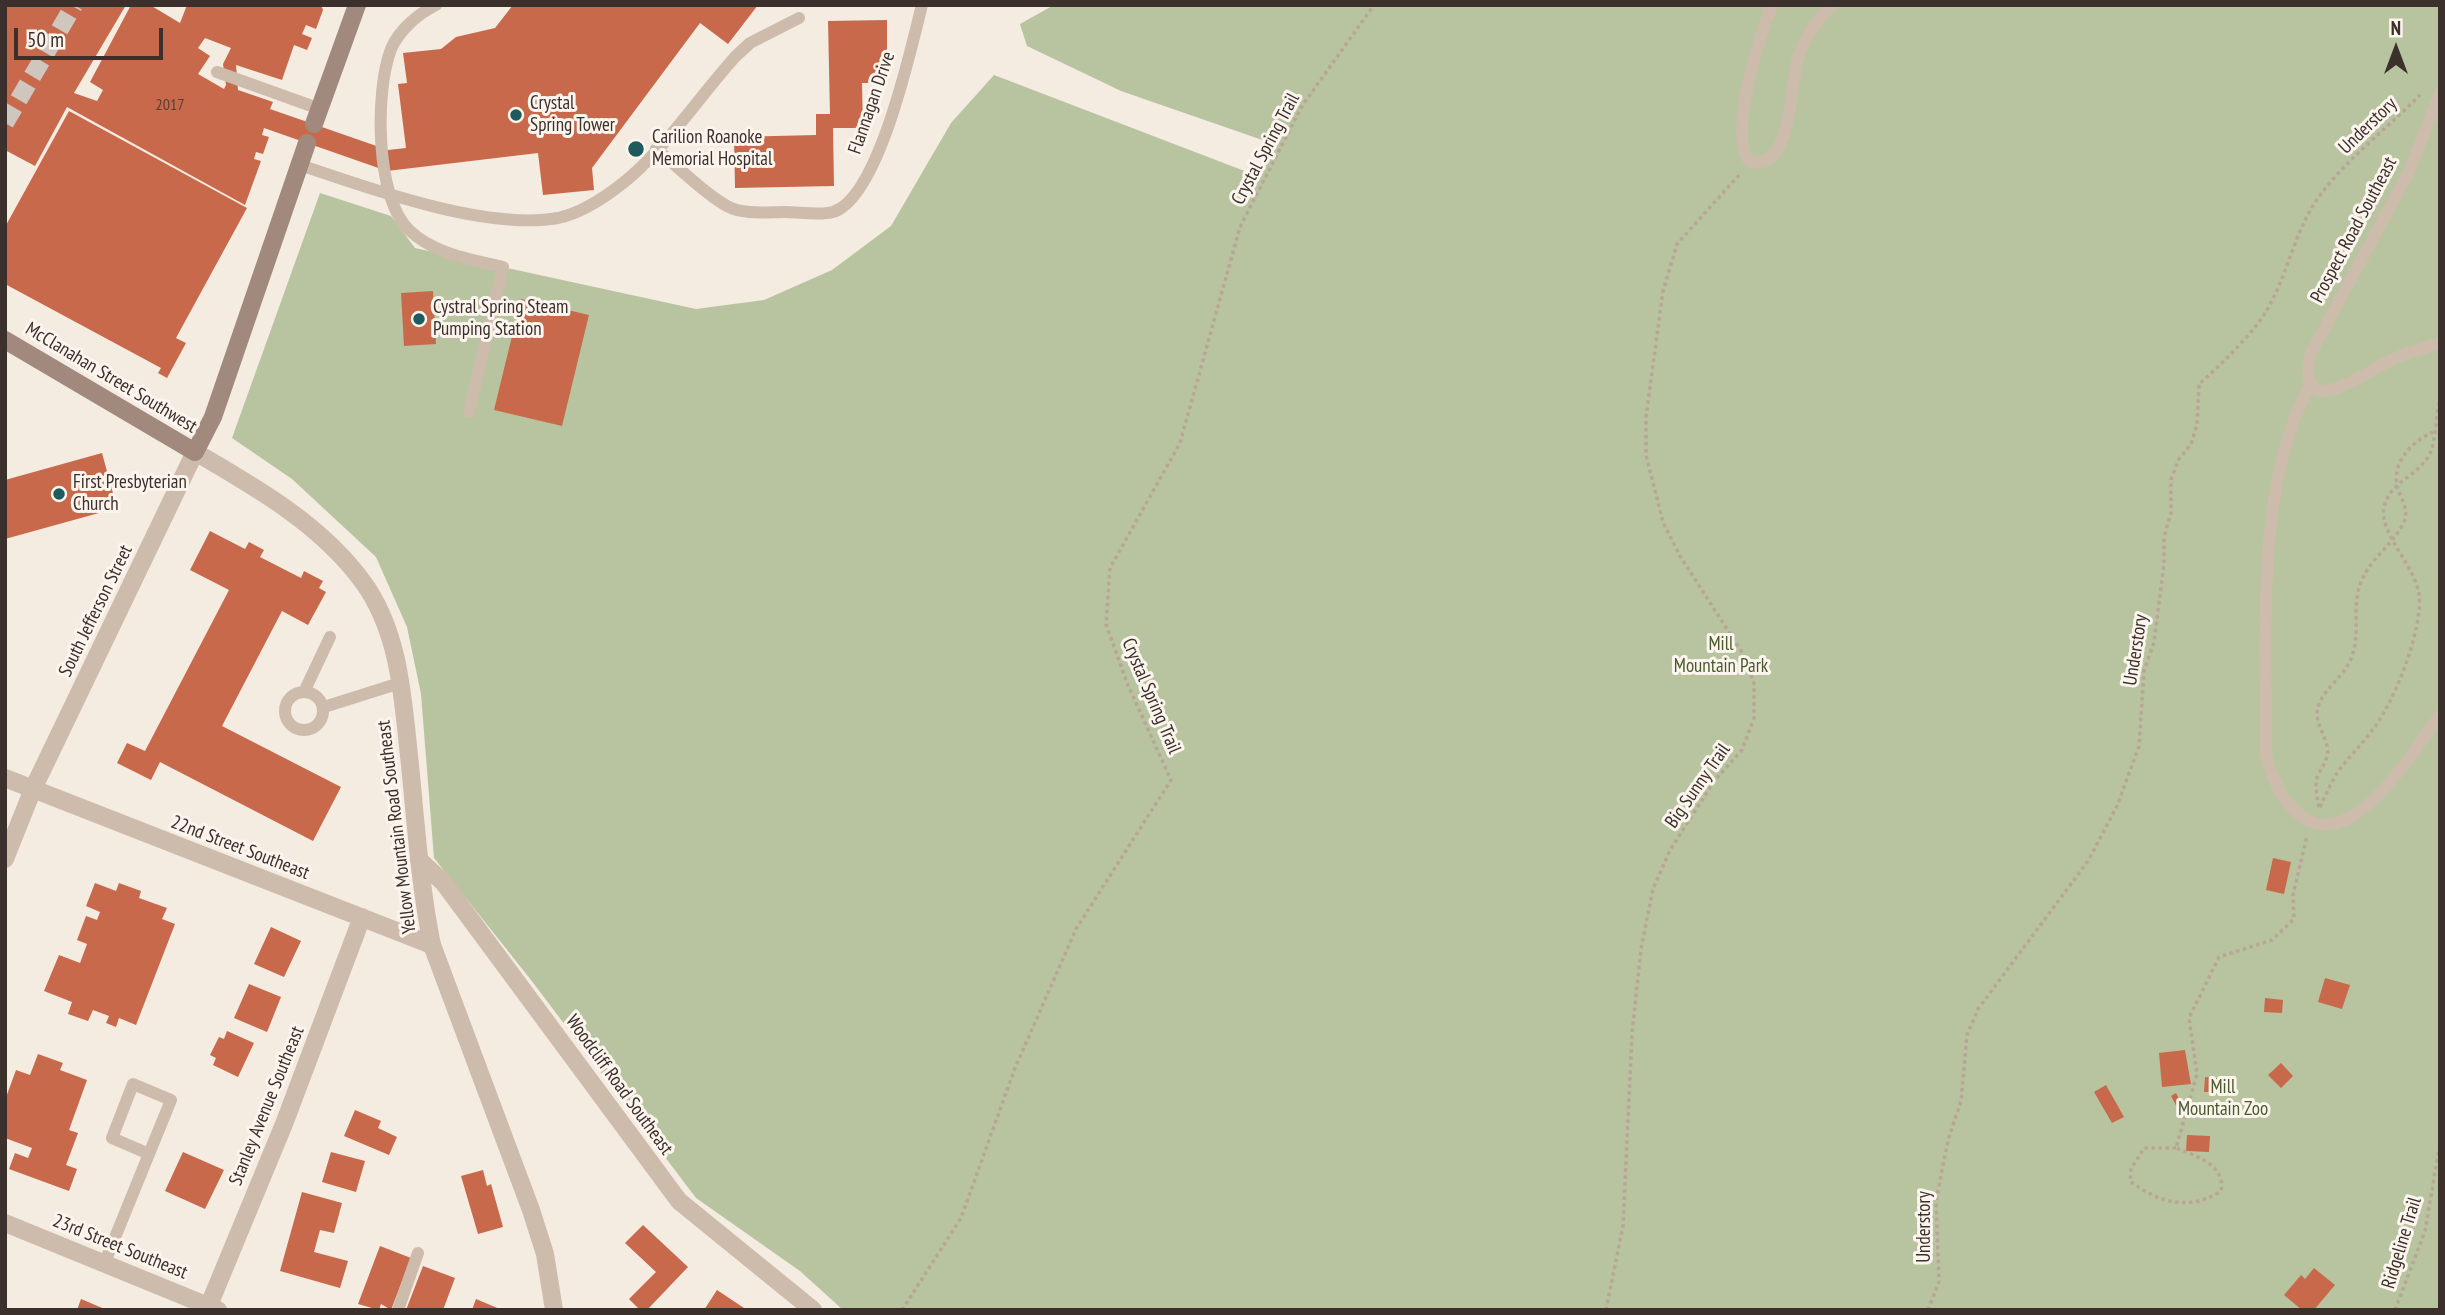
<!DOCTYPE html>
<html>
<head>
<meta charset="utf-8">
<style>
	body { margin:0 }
	#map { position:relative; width:2445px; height:1315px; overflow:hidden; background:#f4ebe1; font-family:"PT Sans Narrow",sans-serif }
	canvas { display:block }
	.frame { position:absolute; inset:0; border:7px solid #3b302b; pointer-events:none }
	.north { position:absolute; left:2361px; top:14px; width:70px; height:70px; -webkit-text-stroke:5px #fbf5ee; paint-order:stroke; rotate:0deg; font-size:19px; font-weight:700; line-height:28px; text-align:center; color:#3b302b }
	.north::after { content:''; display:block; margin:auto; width:24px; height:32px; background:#3b302b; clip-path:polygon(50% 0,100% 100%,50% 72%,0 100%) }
	.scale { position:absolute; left:14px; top:28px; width:149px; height:32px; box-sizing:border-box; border:4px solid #3b302b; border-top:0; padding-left:9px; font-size:21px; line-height:24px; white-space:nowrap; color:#3b302b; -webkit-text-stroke:5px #fbf5ee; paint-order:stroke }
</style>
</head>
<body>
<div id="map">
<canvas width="2445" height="1315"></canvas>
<div class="frame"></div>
<div class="north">N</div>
<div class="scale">50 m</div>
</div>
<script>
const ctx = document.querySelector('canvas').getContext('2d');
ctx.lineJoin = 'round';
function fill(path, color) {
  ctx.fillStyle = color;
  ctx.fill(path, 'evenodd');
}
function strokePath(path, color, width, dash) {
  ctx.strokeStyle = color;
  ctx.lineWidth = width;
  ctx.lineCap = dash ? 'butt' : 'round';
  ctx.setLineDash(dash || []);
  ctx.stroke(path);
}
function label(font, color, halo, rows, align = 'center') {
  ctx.font = font + ' "PT Sans Narrow",sans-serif';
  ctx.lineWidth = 6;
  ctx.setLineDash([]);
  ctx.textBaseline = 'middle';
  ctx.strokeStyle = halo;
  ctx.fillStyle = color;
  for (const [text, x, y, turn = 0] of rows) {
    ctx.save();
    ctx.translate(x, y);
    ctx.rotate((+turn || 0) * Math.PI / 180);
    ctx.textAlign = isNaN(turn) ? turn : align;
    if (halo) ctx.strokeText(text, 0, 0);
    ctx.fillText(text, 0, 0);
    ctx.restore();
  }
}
fill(new Path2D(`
	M 1054,5 L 2440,5 L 2440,1310 L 843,1310 L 800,1271 L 696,1198 L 531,980 L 434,858 L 421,694 L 407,627 L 376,557 L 292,479 L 232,438 L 320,193 L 391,216 L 415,248 L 696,309 L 764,300 L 832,270 L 891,226 L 951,123 L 994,75 L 1255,175 L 1271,143 L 1121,91 L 1027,46 L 1020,24 Z`), '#b8c4a0');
fill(new Path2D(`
	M 5,5 L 126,5 L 74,93 L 97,101 L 103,90 L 90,82 L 131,5 L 150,5 L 180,23 L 187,5 L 321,5 L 323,10 L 316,29 L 306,25 L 302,34 L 312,38 L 307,50 L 294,45 L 282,80 L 236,65 L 238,90 L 273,102 L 270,109 L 388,150 L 406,148 L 398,84 L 407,83 L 403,53 L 441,49 L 456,37 L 495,28 L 513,5 L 758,5 L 728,44 L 700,23 L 592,168 L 594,190 L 543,195 L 538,153 L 387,171 L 264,128 L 262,135 L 269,137 L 263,154 L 256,152 L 254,159 L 261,161 L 245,205 L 67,107 L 35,166 L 5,150 ZM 205,38 L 231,48 L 223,64 L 226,85 L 224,89 L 198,74 L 210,56 L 198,48 Z
	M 887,20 L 887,62 L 882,63 L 882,83 L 862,83 L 863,128 L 833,128 L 834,186 L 735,188 L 734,137 L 816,135 L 816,114 L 830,114 L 828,21 Z
	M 69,111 L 247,208 L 176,338 L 186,343 L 167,378 L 158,373 L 161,368 L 5,284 L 5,227 Z
	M 433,291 L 436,344 L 404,346 L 401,293 Z
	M 521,299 L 589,315 L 562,426 L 494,410 Z
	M 102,453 L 117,508 L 5,539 L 5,480 Z
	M 210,531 L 245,549 L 249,542 L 264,550 L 260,557 L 301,578 L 304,571 L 323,581 L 319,588 L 326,592 L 308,625 L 282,611 L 222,726 L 341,787 L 313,841 L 160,762 L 151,780 L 117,763 L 127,743 L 145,751 L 229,590 L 190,570 Z
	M 2273,858 L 2291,862 L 2284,894 L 2266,890 Z
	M 95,883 L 116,891 L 119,883 L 141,891 L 139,898 L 167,908 L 162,919 L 175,924 L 136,1025 L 119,1018 L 116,1027 L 106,1023 L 109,1016 L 93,1010 L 88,1021 L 68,1014 L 72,1002 L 44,991 L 59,955 L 80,963 L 87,944 L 77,940 L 86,916 L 97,920 L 100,912 L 86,906 Z
	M 271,927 L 301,941 L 284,977 L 254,964 Z
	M 2325,978 L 2350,985 L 2342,1009 L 2318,1002 Z
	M 249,984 L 281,997 L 267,1032 L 234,1018 Z
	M 2265,998 L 2283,1000 L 2282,1013 L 2264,1012 Z
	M 227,1031 L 254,1043 L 238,1077 L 213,1065 L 216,1058 L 210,1055 L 219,1037 L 224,1039 Z
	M 2185,1050 L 2191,1084 L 2162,1087 L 2159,1053 Z
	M 38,1054 L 63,1063 L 60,1070 L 87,1080 L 69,1130 L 78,1133 L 66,1165 L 77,1169 L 69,1191 L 9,1169 L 15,1153 L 28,1158 L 32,1148 L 5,1138 L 5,1100 L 16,1070 L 30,1075 Z
	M 2281,1063 L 2293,1076 L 2281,1088 L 2268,1075 Z
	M 2205,1077 L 2233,1080 L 2231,1092 L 2204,1092 Z
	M 2106,1085 L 2124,1117 L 2112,1123 L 2094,1092 Z
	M 2176,1093 L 2184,1109 L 2179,1111 L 2171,1096 Z
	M 355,1110 L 381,1121 L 378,1128 L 397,1137 L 389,1155 L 344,1136 Z
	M 2187,1135 L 2210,1136 L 2209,1152 L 2186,1151 Z
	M 183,1152 L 224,1170 L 205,1209 L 165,1191 Z
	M 331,1152 L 365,1161 L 356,1192 L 322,1182 Z
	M 483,1170 L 487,1186 L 491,1184 L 503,1227 L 478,1234 L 461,1176 Z
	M 302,1192 L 342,1203 L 334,1233 L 320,1230 L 314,1252 L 348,1261 L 340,1288 L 280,1271 Z
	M 643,1225 L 688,1267 L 647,1310 L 640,1310 L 629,1299 L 656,1272 L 625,1243 Z
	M 380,1246 L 411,1258 L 391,1310 L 381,1304 L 379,1310 L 358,1304 Z
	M 423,1266 L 455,1278 L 443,1310 L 406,1310 Z
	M 2314,1268 L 2335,1285 L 2314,1310 L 2302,1310 L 2284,1295 L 2301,1275 L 2305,1279 Z
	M 717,1290 L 747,1310 L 704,1310 Z
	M 81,1299 L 107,1310 L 77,1310 Z
	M 476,1299 L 502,1310 L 472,1310 Z`), '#c8694b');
strokePath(new Path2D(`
	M 5,123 L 74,5`), '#cfc6bd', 18, [18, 9]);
strokePath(new Path2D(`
	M 2319,807 C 2317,796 2314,785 2318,775 C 2323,765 2330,757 2327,745 C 2323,731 2313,720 2319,704 C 2326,686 2346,675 2352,656 C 2361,632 2351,606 2361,582 C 2370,559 2390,547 2402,526 C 2411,511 2401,500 2397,486 C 2392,461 2413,441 2433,432
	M 2320,807 C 2326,794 2332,780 2340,769 C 2353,752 2369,737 2380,719 C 2398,691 2423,627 2419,594 C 2414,564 2379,533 2384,508 C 2389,482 2416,477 2428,457 C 2437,443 2435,417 2440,400
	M 2176,1148 L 2144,1148 L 2131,1169 L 2130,1181 C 2157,1202 2189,1212 2221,1191 C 2226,1165 2196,1156 2176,1148 L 2197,1074 L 2189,1018 L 2219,957 L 2272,940 L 2294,919 L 2293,895 L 2307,836
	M 902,1310 L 961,1218 L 1015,1068 L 1076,929 L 1171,780 L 1127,683 L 1106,624 L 1110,568 L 1180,443 L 1240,227 L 1302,106 L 1374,5
	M 1606,1310 L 1623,1226 L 1632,1034 L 1641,949 L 1653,889 L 1670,850 L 1715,780 L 1742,750 L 1754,718 L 1754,684 L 1745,657 L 1680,556 L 1663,522 L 1646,455 L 1646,417 L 1663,291 L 1677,244 L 1740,174
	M 1928,1310 L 1939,1282 L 1936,1201 L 1948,1140 L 1961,1101 L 1967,1035 L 1978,1009 L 2088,861 L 2117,806 L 2139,746 L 2144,671 L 2154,642 L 2164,564 L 2164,537 L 2171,513 L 2171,479 L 2179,459 L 2191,444 L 2197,425 L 2199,384 C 2217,369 2256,330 2267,310 C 2288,274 2294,232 2318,198 C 2347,158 2389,127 2423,92
	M 2395,1310 L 2425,1231 L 2440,1143`), '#b9a596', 3.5, [3.5, 3.5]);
strokePath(new Path2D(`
	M 436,5 C 418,14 399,30 391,49 C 375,91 375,197 409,230 C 434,254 470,259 503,267 L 469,412
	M 1772,5 C 1760,36 1727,136 1750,162 C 1794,171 1789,83 1799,55 C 1806,36 1817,19 1832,5
	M 217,72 L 320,109
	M 2440,93 L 2409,172 L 2311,353 C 2293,427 2366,372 2393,359 C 2408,352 2424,348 2440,343
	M 656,149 C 679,167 702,192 727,206 C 743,215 767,212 785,212 C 799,212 819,216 833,212 C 879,198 911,48 922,5
	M 300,165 C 368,188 486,231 558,218 C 582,213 604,198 623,183 C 661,154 702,93 736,56 L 750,43 L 799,18
	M 2311,384 C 2254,483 2267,642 2266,754 C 2272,779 2282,803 2304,818 C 2353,852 2416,748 2440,715
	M285 711a19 19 0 1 1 38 0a19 19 0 1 1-38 0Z
	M 304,692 L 330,637
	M 324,707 L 400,683
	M 105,1262 L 171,1100 L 133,1084 L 112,1138 L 149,1154
	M 398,1310 L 418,1253`), '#cdbbac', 12);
strokePath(new Path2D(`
	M 5,778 L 432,945
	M 419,860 L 443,882 L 679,1201 L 813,1310
	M 5,1223 L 218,1310
	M 207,1310 L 284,1124 L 362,917`), '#cdbbac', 18);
strokePath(new Path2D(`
	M 5,859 L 33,789 L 195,452 C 255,487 321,524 363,582 C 401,634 403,703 410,765 C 416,825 420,886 432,945 L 531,1210 L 545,1254 L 554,1310`), '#cdbbac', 18);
strokePath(new Path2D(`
	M 314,124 L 357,5
	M 5,340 L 195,452 L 213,417 L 307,143`), '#a18a7d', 18);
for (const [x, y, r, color] of [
	[516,115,7,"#1f5a5e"],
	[636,149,9,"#1f5a5e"],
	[419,319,7,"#1f5a5e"],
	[59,494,7,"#1f5a5e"]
]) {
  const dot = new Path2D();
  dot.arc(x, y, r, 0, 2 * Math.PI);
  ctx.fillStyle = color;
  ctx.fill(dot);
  strokePath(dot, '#fbf5ee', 2.5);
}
label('16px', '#5e3e33', null, [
	["2017",170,105]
]);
label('19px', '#3b302b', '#fbf5ee', [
	["Flannagan Drive",872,103,-71],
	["Understory",2368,126,-44],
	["Crystal Spring Trail",1266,149,-62],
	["Prospect Road Southeast",2354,230,-62],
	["McClanahan Street Southwest",111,378,31],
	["South Jefferson Street",96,611,-64],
	["Understory",2136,650,-81],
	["Crystal Spring Trail",1151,696,67],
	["Big Sunny Trail",1698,786,-55],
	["Yellow Mountain Road Southeast",397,827,-97],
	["22nd Street Southeast",240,848,21],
	["Woodcliff Road Southeast",619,1085,54],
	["Stanley Avenue Southeast",267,1106,-68],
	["Understory",1925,1227,-90],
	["Ridgeline Trail",2402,1243,-73],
	["23rd Street Southeast",120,1247,22]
]);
label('19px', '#3b302b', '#fbf5ee', [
	["Crystal",530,104],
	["Spring Tower",530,126],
	["Carilion Roanoke",652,138],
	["Memorial Hospital",652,160],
	["Cystral Spring Steam",433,308],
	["Pumping Station",433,330],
	["First Presbyterian",73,483],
	["Church",73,505]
], 'left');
label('19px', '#4a5a2e', '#fbf5ee', [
	["Mill",1721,645],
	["Mountain Park",1721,667],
	["Mill",2223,1088],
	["Mountain Zoo",2223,1110]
]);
</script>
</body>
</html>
